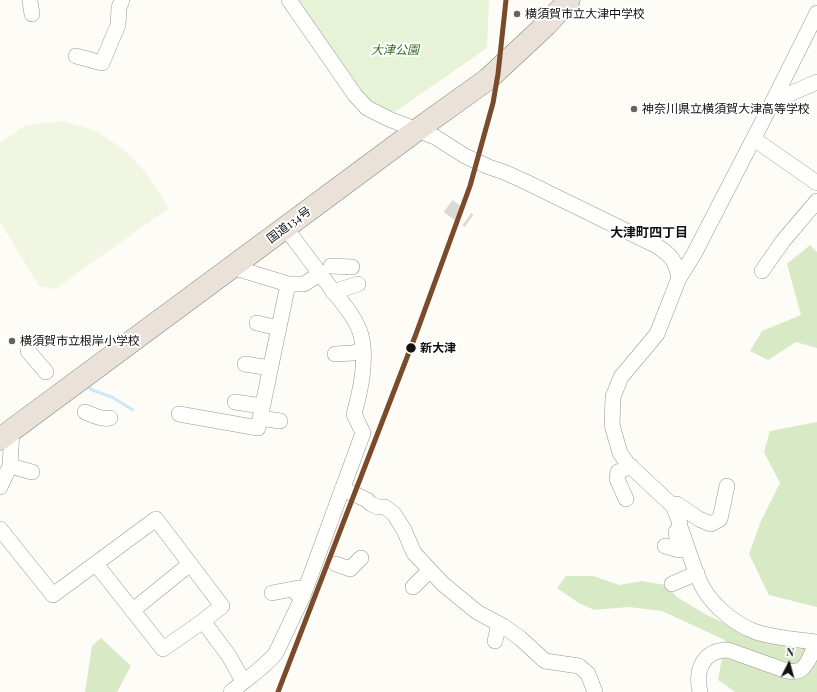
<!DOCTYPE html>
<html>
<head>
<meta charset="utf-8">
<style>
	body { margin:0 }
	#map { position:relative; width:817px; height:692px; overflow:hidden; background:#fdfcf7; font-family:"Playfair Display",serif }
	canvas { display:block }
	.north { position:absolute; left:769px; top:644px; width:40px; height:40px; -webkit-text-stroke:3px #fff; paint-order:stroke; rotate:6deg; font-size:11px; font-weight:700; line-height:16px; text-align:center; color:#111 }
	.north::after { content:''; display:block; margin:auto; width:14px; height:18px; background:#111; clip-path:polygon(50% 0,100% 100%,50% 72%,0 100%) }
</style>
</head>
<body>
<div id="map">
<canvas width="817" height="692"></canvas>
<div class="north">N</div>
</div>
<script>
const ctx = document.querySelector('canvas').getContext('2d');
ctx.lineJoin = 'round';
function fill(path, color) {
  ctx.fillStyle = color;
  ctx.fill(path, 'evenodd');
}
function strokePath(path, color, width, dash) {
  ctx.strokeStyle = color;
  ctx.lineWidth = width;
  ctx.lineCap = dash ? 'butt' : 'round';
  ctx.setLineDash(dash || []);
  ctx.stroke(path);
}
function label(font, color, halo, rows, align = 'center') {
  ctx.font = font + ' "Playfair Display","Noto Sans JP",serif';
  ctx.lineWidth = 4;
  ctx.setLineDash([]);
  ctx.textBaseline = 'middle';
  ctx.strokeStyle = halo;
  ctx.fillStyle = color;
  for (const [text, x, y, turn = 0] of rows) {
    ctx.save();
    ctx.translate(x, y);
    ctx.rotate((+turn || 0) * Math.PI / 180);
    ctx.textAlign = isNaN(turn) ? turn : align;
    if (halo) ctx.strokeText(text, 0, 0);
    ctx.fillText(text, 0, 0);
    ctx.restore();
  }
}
fill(new Path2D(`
	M 297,0 L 489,0 L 487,48 L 392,114 L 370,102 Z`), '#e7f3d7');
fill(new Path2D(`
	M 810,245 L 817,252 L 817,348 L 796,342 L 768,360 L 750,351 L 762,331 L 801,315 L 787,264 Z
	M 817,422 L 817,607 L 769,595 L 749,554 L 761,521 L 780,483 L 764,452 L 770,431 Z
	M 566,576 L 593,576 L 620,585 L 642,581 L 666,585 L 677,597 L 705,614 L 759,640 L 817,649 L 817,692 L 735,692 L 718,680 L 725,640 L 662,611 L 629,607 L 594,610 L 577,602 L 557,588 Z
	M 101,638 L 131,666 L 117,692 L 85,692 L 92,646 Z`), '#d8eac5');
fill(new Path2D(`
	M 64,121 L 98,132 L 127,152 L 147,174 L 169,208 L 55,289 L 39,286 L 0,222 L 0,143 L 26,125 Z`), '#f0f6e1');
strokePath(new Path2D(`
	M 88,387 L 92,390 L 112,397 L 133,410`), '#cde8f7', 3);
strokePath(new Path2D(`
	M 448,206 L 469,221`), '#dad9d4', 15, [15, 8]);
const minor = new Path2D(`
	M 289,0 L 355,95 L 367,108 L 389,119 L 435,137 L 465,156 L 489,167 L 504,172 L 524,181 L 657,246 C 672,256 675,260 679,278
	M 30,1 L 32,14
	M 817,13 L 773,101 L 694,254 L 679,278 L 657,334 L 621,377 L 613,397 L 612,425 L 620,453 L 627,463 L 673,506 L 679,520 L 680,527 C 687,545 692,564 700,582 C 710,604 734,624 756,632 C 776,638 797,640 817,642
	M 76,56 L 102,63 L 118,25 L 119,8 L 122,0
	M 773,101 L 817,82
	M 754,139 L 817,183
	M 331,266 L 352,267
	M 232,267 L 288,284 L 304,284 L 320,274
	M 762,271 L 783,241 L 817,201
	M 333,292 L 358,284
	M 257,323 L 278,328
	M 28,351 L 46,372
	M 335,354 L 353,353 L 362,349
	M 245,364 L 270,368
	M 235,402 L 262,406
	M 85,412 C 93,415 102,420 110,418
	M 179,414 L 258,428 L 288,284
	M 260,418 L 280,421
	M 10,466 L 32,472
	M 0,487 L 10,466 L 12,430
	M 342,489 L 354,494 L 367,500 L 371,504 L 378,507 L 385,507 L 394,514 L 404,530 L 414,553 L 443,584 L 477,612 L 503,626 L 520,638 L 545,661 L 579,666 L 588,674 L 595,692
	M 626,499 L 617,479 L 618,472 L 631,466
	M 673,506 L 677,504 L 699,519 L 711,524 L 720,519 L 727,486
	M 0,529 L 53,595 L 156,519 L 222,606 L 203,621 L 163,649 L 96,564
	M 665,546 L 679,550 L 676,532
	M 336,564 L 350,569 L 361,558
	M 672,584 L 697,573
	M 413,587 L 430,570
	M 272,593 L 298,588 L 297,594 L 303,596
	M 133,610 L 190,564
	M 203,621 L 229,656 L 243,681
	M 495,641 L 499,624
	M 231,692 C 246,679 263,669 276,653 L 303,596 L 363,433 L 354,414 C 361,390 367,359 361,335 C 356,318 344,305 333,291 C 317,270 301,248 285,227
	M 700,692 C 695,670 703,650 728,650 L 784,670 C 788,671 795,673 800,670 C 808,665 813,651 816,642`);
const highway = new Path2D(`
	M 0,439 L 417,130 L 488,79 L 546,25 L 569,0`);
strokePath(minor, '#979795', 16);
strokePath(highway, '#858482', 23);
strokePath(minor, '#fffffe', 15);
strokePath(highway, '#eae1d8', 22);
strokePath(new Path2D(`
	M 278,692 L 416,334 L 470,186 L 493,103 L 498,74 L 506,0`), '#7a4b2a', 5);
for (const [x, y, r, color] of [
	[517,14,4,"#646362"],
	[634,109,4,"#646362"],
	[12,341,4,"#646362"],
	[411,348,5.5,"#111"]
]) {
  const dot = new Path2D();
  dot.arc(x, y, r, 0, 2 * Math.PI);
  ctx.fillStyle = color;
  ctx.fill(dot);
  strokePath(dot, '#fff', 1.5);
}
label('12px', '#111', '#fff', [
	["横須賀市立大津中学校",525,14],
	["神奈川県立横須賀大津高等学校",642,109],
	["横須賀市立根岸小学校",20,341]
], 'left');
label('italic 12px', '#2f6b1f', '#fff', [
	["大津公園",395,50]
]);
label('12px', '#111', '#fff', [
	["国道134号",289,225,-37]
]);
label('bold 12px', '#111', '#fff', [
	["新大津",420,348]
], 'left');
label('bold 13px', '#111', '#fff', [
	["大津町四丁目",649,233]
]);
</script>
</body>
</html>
